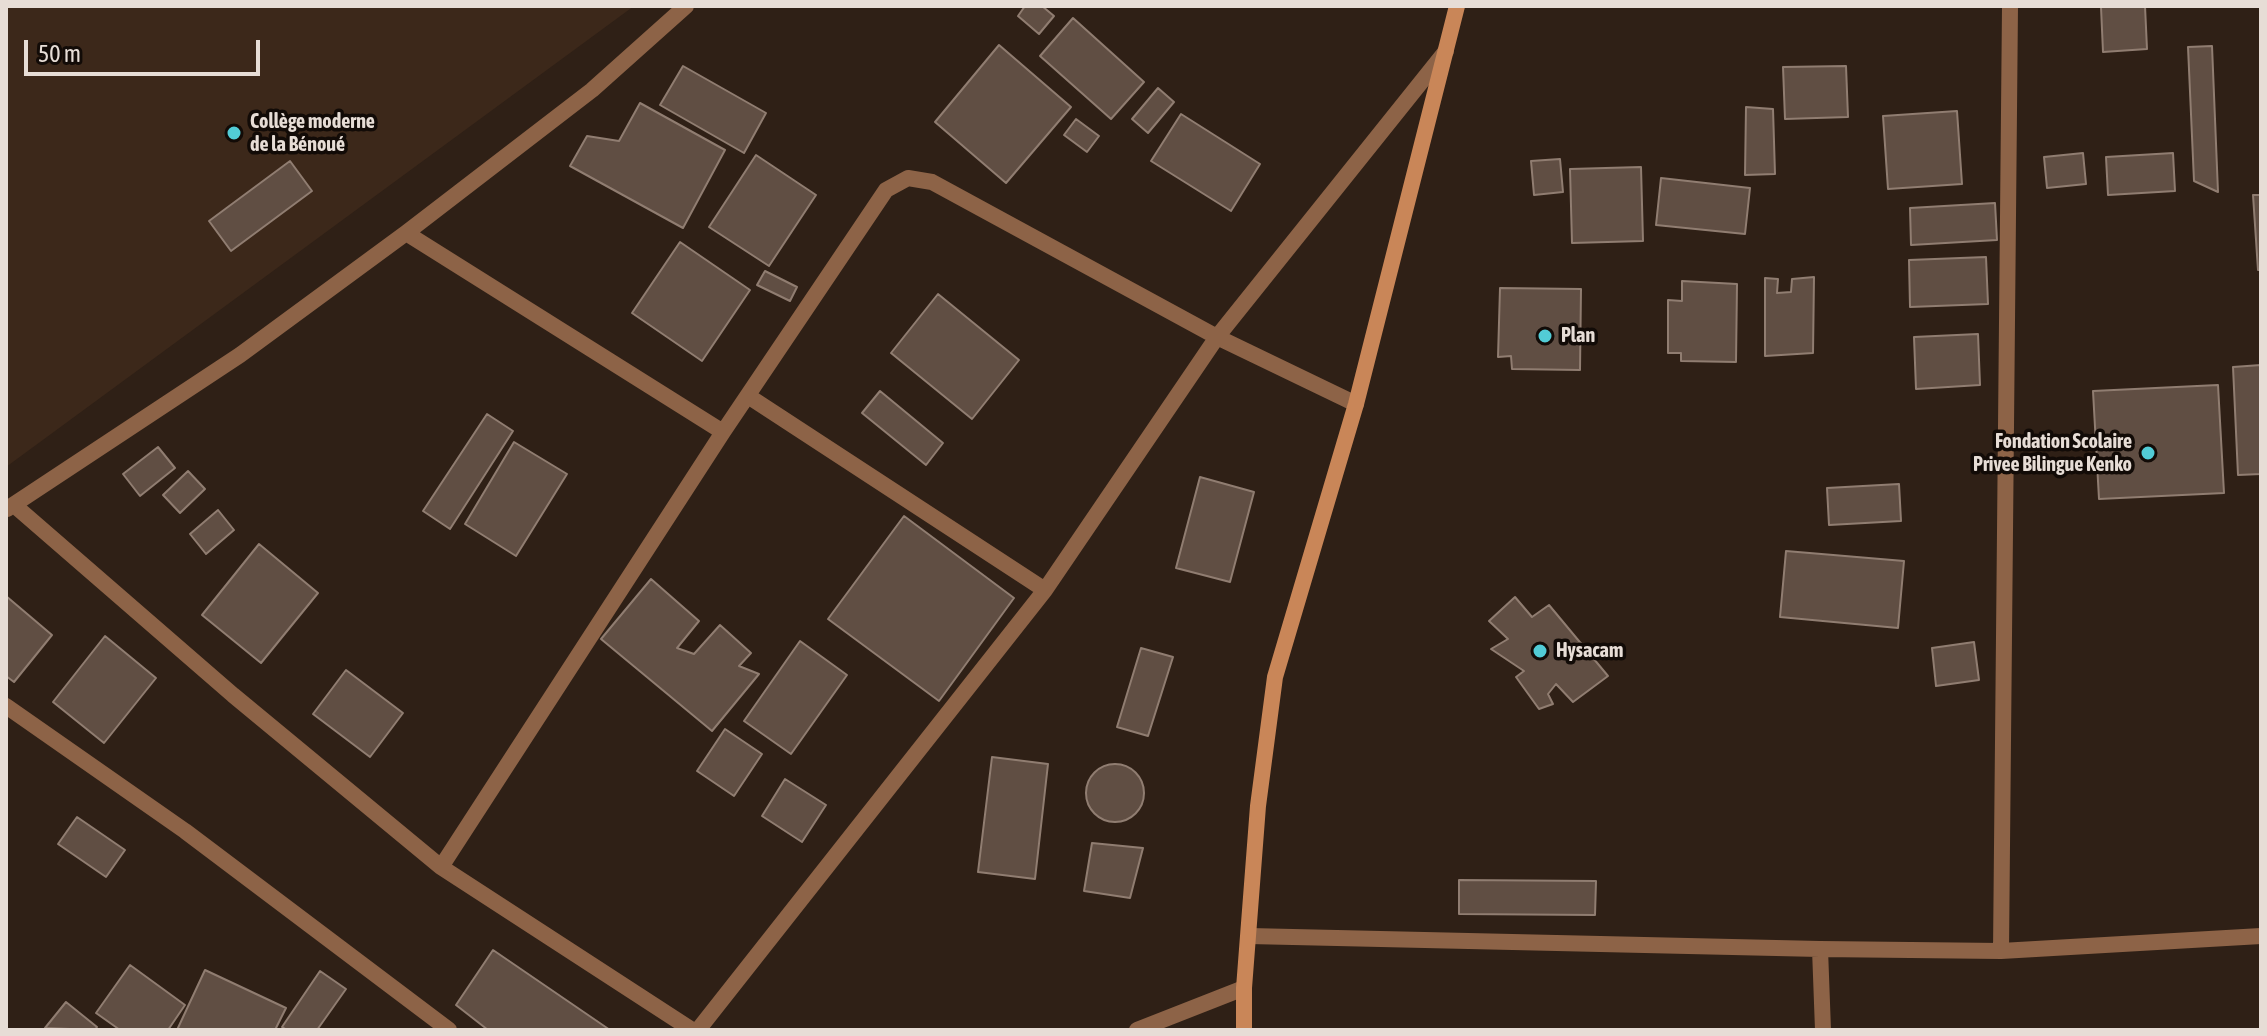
<!DOCTYPE html>
<html>
<head>
<meta charset="utf-8">
<style>
	body { margin:0 }
	#map { position:relative; width:2267px; height:1036px; overflow:hidden; background:#2f2016; font-family:"Asap Condensed",sans-serif }
	canvas { display:block }
	.frame { position:absolute; inset:0; border:8px solid #e7ddd6; pointer-events:none }
	.scale { position:absolute; left:24px; top:40px; width:236px; height:36px; box-sizing:border-box; border:4px solid #e7ddd6; border-top:0; padding-left:10px; font-size:24px; line-height:28px; white-space:nowrap; color:#e7ddd6; -webkit-text-stroke:6px #120b07; paint-order:stroke }
</style>
</head>
<body>
<div id="map">
<canvas width="2267" height="1036"></canvas>
<div class="frame"></div>
<div class="scale">50 m</div>
</div>
<script>
const ctx = document.querySelector('canvas').getContext('2d');
ctx.lineJoin = 'round';
function fill(path, color) {
  ctx.fillStyle = color;
  ctx.fill(path, 'evenodd');
}
function strokePath(path, color, width, dash) {
  ctx.strokeStyle = color;
  ctx.lineWidth = width;
  ctx.lineCap = dash ? 'butt' : 'round';
  ctx.setLineDash(dash || []);
  ctx.stroke(path);
}
function label(font, color, halo, rows, align = 'center') {
  ctx.font = font + ' "Asap Condensed",sans-serif';
  ctx.lineWidth = 7;
  ctx.setLineDash([]);
  ctx.textBaseline = 'middle';
  ctx.strokeStyle = halo;
  ctx.fillStyle = color;
  for (const [text, x, y, turn = 0] of rows) {
    ctx.save();
    ctx.translate(x, y);
    ctx.rotate((+turn || 0) * Math.PI / 180);
    ctx.textAlign = isNaN(turn) ? turn : align;
    if (halo) ctx.strokeText(text, 0, 0);
    ctx.fillText(text, 0, 0);
    ctx.restore();
  }
}
fill(new Path2D(`
	M 6,6 L 634,6 L 6,467 Z`), '#3c281a');
const building = new Path2D(`
	M 1025,6 L 1042,6 L 1054,16 L 1039,34 L 1018,16 Z
	M 2145,6 L 2147,49 L 2103,52 L 2101,7 Z
	M 1073,18 L 1144,82 L 1111,119 L 1040,56 Z
	M 999,45 L 1071,107 L 1006,183 L 935,122 Z
	M 2212,46 L 2218,192 L 2194,181 L 2188,47 Z
	M 683,66 L 766,113 L 744,153 L 660,105 Z
	M 1846,66 L 1848,117 L 1785,119 L 1783,67 Z
	M 1158,88 L 1174,102 L 1148,133 L 1132,119 Z
	M 640,103 L 725,150 L 683,228 L 570,166 L 587,136 L 619,141 Z
	M 1746,107 L 1773,109 L 1775,174 L 1745,175 Z
	M 1957,111 L 1962,184 L 1888,189 L 1883,116 Z
	M 1181,114 L 1260,164 L 1231,211 L 1151,161 Z
	M 1076,119 L 1099,136 L 1087,152 L 1064,135 Z
	M 2083,153 L 2086,184 L 2047,188 L 2044,157 Z
	M 2173,153 L 2175,191 L 2108,195 L 2106,157 Z
	M 756,155 L 816,195 L 769,266 L 709,227 Z
	M 1560,159 L 1563,192 L 1534,195 L 1531,161 Z
	M 290,161 L 312,191 L 231,251 L 209,221 Z
	M 1641,167 L 1643,241 L 1572,243 L 1570,169 Z
	M 1661,178 L 1750,188 L 1745,234 L 1656,225 Z
	M 2253,195 L 2261,195 L 2261,270 L 2258,270 Z
	M 1995,203 L 1997,240 L 1911,245 L 1910,208 Z
	M 680,242 L 750,290 L 702,361 L 632,313 Z
	M 1986,257 L 1988,304 L 1910,307 L 1909,260 Z
	M 765,271 L 797,287 L 790,301 L 757,285 Z
	M 1814,277 L 1813,353 L 1765,356 L 1765,278 L 1778,279 L 1777,293 L 1791,292 L 1792,279 Z
	M 1682,281 L 1737,284 L 1736,362 L 1681,361 L 1681,353 L 1668,353 L 1668,300 L 1682,301 Z
	M 1500,288 L 1581,289 L 1580,370 L 1512,369 L 1511,356 L 1498,357 Z
	M 938,294 L 1019,360 L 972,419 L 891,353 Z
	M 1978,334 L 1980,385 L 1916,389 L 1914,337 Z
	M 2261,365 L 2261,474 L 2238,475 L 2233,367 Z
	M 2218,385 L 2224,493 L 2099,499 L 2093,391 Z
	M 880,391 L 943,443 L 926,465 L 862,413 Z
	M 487,414 L 513,431 L 450,529 L 423,511 Z
	M 514,442 L 567,474 L 516,556 L 465,524 Z
	M 158,447 L 175,468 L 140,496 L 123,474 Z
	M 188,471 L 205,489 L 180,513 L 163,495 Z
	M 1200,477 L 1254,492 L 1230,582 L 1176,568 Z
	M 1899,484 L 1901,521 L 1829,525 L 1827,488 Z
	M 218,510 L 234,530 L 206,554 L 190,534 Z
	M 904,516 L 1014,598 L 939,701 L 828,619 Z
	M 259,544 L 318,593 L 261,663 L 202,615 Z
	M 1786,551 L 1904,561 L 1898,628 L 1780,617 Z
	M 651,579 L 699,621 L 677,648 L 694,654 L 720,625 L 751,653 L 739,666 L 759,674 L 712,731 L 601,639 Z
	M 6,596 L 52,635 L 14,682 L 6,676 Z
	M 1515,597 L 1532,617 L 1549,605 L 1608,676 L 1573,702 L 1556,684 L 1548,694 L 1553,704 L 1539,709 L 1516,677 L 1524,671 L 1491,649 L 1508,639 L 1489,621 Z
	M 105,636 L 156,678 L 104,743 L 53,702 Z
	M 800,641 L 847,675 L 791,754 L 744,721 Z
	M 1974,642 L 1979,680 L 1936,686 L 1932,648 Z
	M 1141,648 L 1173,657 L 1148,736 L 1117,727 Z
	M 346,670 L 403,713 L 370,757 L 313,714 Z
	M 725,729 L 762,754 L 734,796 L 697,771 Z
	M 992,757 L 1048,764 L 1035,879 L 978,872 Z
	M1086 793a29 29 0 1 1 58 0a29 29 0 1 1-58 0Z
	M 785,779 L 826,805 L 802,842 L 762,816 Z
	M 77,817 L 125,850 L 106,877 L 58,844 Z
	M 1092,843 L 1143,848 L 1130,898 L 1084,891 Z
	M 1459,880 L 1596,881 L 1595,915 L 1459,914 Z
	M 493,950 L 610,1030 L 488,1030 L 456,1005 Z
	M 130,965 L 185,1005 L 168,1030 L 120,1030 L 96,1013 Z
	M 205,970 L 286,1008 L 275,1030 L 177,1030 Z
	M 320,971 L 346,989 L 317,1030 L 287,1030 L 282,1027 Z
	M 66,1002 L 97,1027 L 95,1030 L 45,1028 Z`);
fill(building, '#604e43');
strokePath(building, '#907d71', 2);
strokePath(new Path2D(`
	M 406,233 L 723,432
	M 748,396 L 1045,590
	M 14,505 L 233,695 L 441,867 L 692,1030
	M 7,509 L 240,355 L 406,233 L 592,90 L 686,6
	M 6,706 L 185,831 L 449,1030
	M 441,867 L 723,432 L 886,190 L 908,178 L 932,182 L 1217,337 L 1356,404
	M 1249,936 L 1820,949 L 2001,951 L 2261,936
	M 1820,949 L 1823,1030
	M 2001,951 L 2010,6
	M 698,1030 L 1045,590 L 1217,337 L 1446,51
	M 1137,1030 L 1244,988`), '#8d6347', 16);
strokePath(new Path2D(`
	M 1244,1030 L 1244,988 L 1258,806 L 1275,677 L 1356,404 L 1457,6`), '#c98658', 16);
for (const [x, y, r, color] of [
	[234,133,8,"#52ccd6"],
	[1545,336,8,"#52ccd6"],
	[2148,453,8,"#52ccd6"],
	[1540,651,8,"#52ccd6"]
]) {
  const dot = new Path2D();
  dot.arc(x, y, r, 0, 2 * Math.PI);
  ctx.fillStyle = color;
  ctx.fill(dot);
  strokePath(dot, '#120b07', 3);
}
label('bold 20px', '#e7ddd6', '#120b07', [
	["Collège moderne",250,122],
	["de la Bénoué",250,145],
	["Plan",1561,336],
	["Fondation Scolaire",2132,442,"right"],
	["Privee Bilingue Kenko",2132,465,"right"],
	["Hysacam",1556,651]
], 'left');
</script>
</body>
</html>
